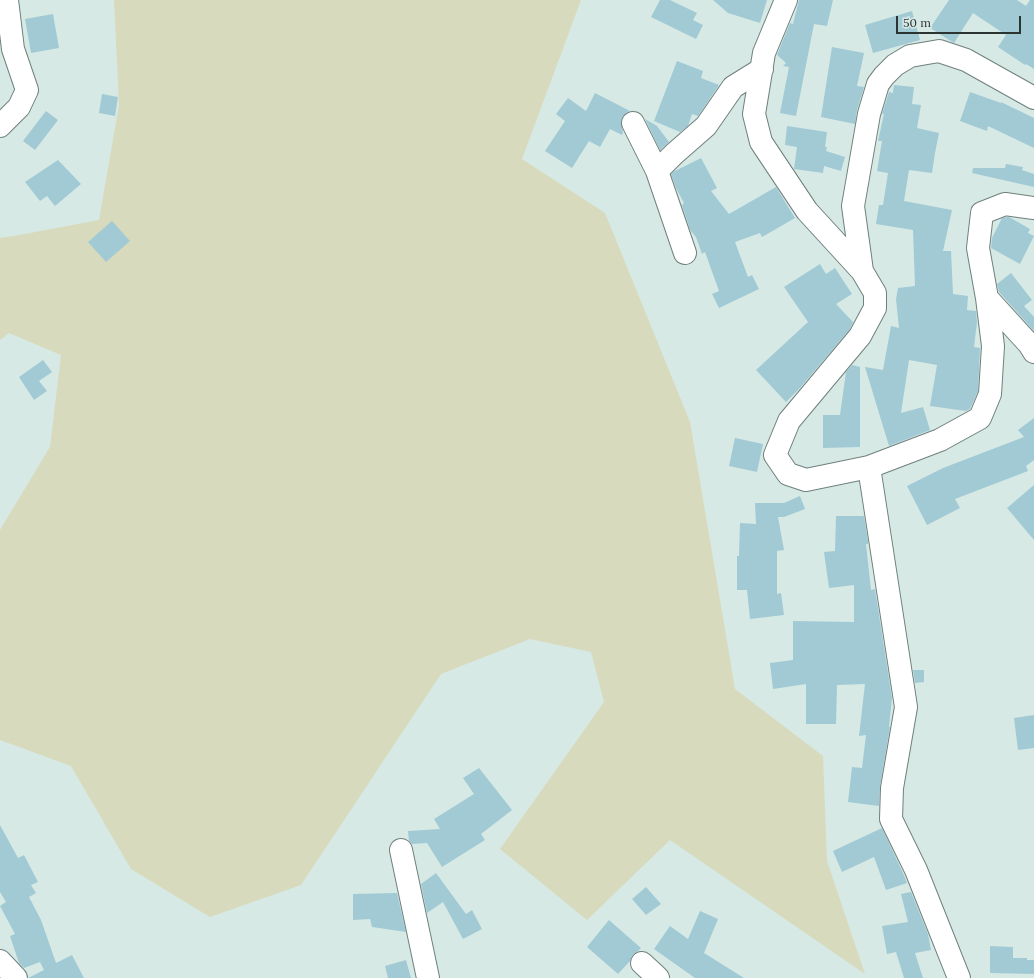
<!DOCTYPE html>
<html>
<head>
<meta charset="utf-8">
<style>
	body { margin:0 }
	#map { position:relative; width:1034px; height:978px; overflow:hidden; background:#d6e9e5; font-family:Lora,serif }
	canvas { display:block }
	.scale { position:absolute; left:896px; top:16px; width:125px; height:18px; box-sizing:border-box; border:2px solid #2c3432; border-top:0; padding-left:5px; font-size:12px; line-height:14px; white-space:nowrap; color:#2c3432; -webkit-text-stroke:3px #d6e9e5; paint-order:stroke }
</style>
</head>
<body>
<div id="map">
<canvas width="1034" height="978"></canvas>
<div class="scale">50 m</div>
</div>
<script>
const ctx = document.querySelector('canvas').getContext('2d');
ctx.lineJoin = 'round';
function fill(path, color) {
  ctx.fillStyle = color;
  ctx.fill(path, 'evenodd');
}
function strokePath(path, color, width, dash) {
  ctx.strokeStyle = color;
  ctx.lineWidth = width;
  ctx.lineCap = dash ? 'butt' : 'round';
  ctx.setLineDash(dash || []);
  ctx.stroke(path);
}
fill(new Path2D(`
	M 114,0 L 581,0 L 522,159 L 605,213 L 690,422 L 735,689 L 823,756 L 827,861 L 865,974 L 670,840 L 587,920 L 500,849 L 604,702 L 591,652 L 530,639 L 441,674 L 301,885 L 210,917 L 131,869 L 71,766 L 0,740 L 0,530 L 50,447 L 61,355 L 9,333 L 0,340 L 0,238 L 14,236 L 99,220 L 119,105 Z`), '#d7dabd');
fill(new Path2D(`
	M 660,0 L 670,0 L 697,13 L 693,20 L 703,25 L 696,39 L 651,17 Z
	M 713,0 L 767,0 L 760,23 L 728,13 Z
	M 799,0 L 833,0 L 827,26 L 814,24 L 796,116 L 780,113 L 789,67 L 783,66 L 786,63 L 777,55 L 790,23 L 793,24 Z
	M 949,0 L 1017,0 L 1026,6 L 1030,0 L 1034,0 L 1034,69 L 1026,64 L 1025,65 L 998,47 L 1006,35 L 973,13 L 954,43 L 930,28 Z
	M 912,11 L 920,40 L 873,53 L 865,25 Z
	M 53,14 L 59,48 L 31,53 L 25,19 Z
	M 832,47 L 864,53 L 857,86 L 864,87 L 857,110 L 855,124 L 821,117 Z
	M 677,61 L 703,71 L 701,78 L 719,85 L 698,116 L 692,114 L 688,126 L 680,132 L 654,121 Z
	M 894,85 L 914,87 L 912,104 L 921,105 L 917,128 L 939,133 L 935,153 L 932,173 L 909,170 L 904,201 L 952,210 L 943,251 L 951,251 L 953,294 L 968,296 L 967,310 L 976,311 L 977,322 L 974,347 L 980,348 L 978,391 L 970,409 L 966,411 L 930,406 L 937,365 L 909,360 L 901,413 L 923,407 L 930,430 L 889,446 L 865,367 L 883,370 L 891,326 L 899,328 L 896,299 L 898,288 L 915,286 L 913,230 L 876,224 L 879,205 L 883,205 L 888,173 L 877,171 L 882,141 L 878,141 L 884,114 L 882,114 L 889,92 L 893,93 Z
	M 970,92 L 1001,103 L 1001,102 L 1034,118 L 1034,148 L 988,126 L 987,131 L 960,121 Z
	M 595,93 L 630,111 L 627,112 L 623,116 L 621,122 L 623,132 L 622,135 L 610,129 L 600,147 L 589,141 L 572,168 L 545,151 L 565,121 L 556,114 L 568,98 L 586,111 Z
	M 102,94 L 118,97 L 115,116 L 99,113 Z
	M 46,111 L 58,120 L 35,150 L 23,141 Z
	M 645,119 L 657,126 L 669,142 L 660,150 Z
	M 787,126 L 827,132 L 825,147 L 827,147 L 826,151 L 845,157 L 841,171 L 824,166 L 823,173 L 794,169 L 797,147 L 785,145 Z
	M 701,158 L 717,188 L 711,191 L 729,214 L 776,187 L 795,218 L 762,237 L 760,233 L 735,242 L 748,277 L 752,275 L 759,289 L 719,308 L 712,294 L 719,291 L 705,252 L 702,254 L 696,237 L 690,230 L 682,205 L 684,203 L 676,188 L 671,174 L 675,171 Z
	M 58,160 L 81,184 L 55,206 L 47,196 L 40,201 L 25,182 Z
	M 1006,164 L 1023,167 L 1022,170 L 1034,174 L 1034,187 L 972,173 L 973,168 L 1005,168 Z
	M 1007,217 L 1009,217 L 1030,229 L 1028,233 L 1034,236 L 1020,264 L 991,248 L 992,238 L 1002,218 Z
	M 112,221 L 130,241 L 106,262 L 88,242 Z
	M 820,264 L 826,274 L 835,268 L 852,294 L 836,304 L 853,322 L 850,329 L 799,389 L 786,402 L 756,370 L 808,322 L 784,287 Z
	M 1011,273 L 1032,300 L 1024,306 L 1034,317 L 1034,331 L 999,292 L 997,284 Z
	M 43,360 L 52,372 L 39,381 L 47,391 L 34,400 L 19,377 Z
	M 852,365 L 860,367 L 860,447 L 823,448 L 823,415 L 840,415 L 846,372 Z
	M 1034,418 L 1034,460 L 1026,466 L 1028,471 L 955,499 L 960,508 L 927,525 L 907,486 L 943,468 L 1024,437 L 1018,430 Z
	M 735,438 L 763,444 L 757,472 L 729,466 Z
	M 1034,485 L 1034,540 L 1007,508 Z
	M 800,496 L 805,509 L 784,517 L 778,517 L 784,550 L 777,551 L 777,594 L 781,593 L 784,615 L 750,619 L 747,590 L 737,590 L 737,556 L 739,556 L 740,523 L 756,524 L 755,503 L 784,503 Z
	M 836,516 L 864,516 L 868,541 L 868,544 L 866,544 L 871,590 L 875,589 L 892,698 L 889,727 L 890,727 L 880,786 L 879,806 L 848,802 L 852,767 L 862,768 L 866,735 L 859,736 L 865,684 L 837,685 L 836,724 L 806,724 L 806,684 L 773,689 L 770,663 L 793,660 L 793,621 L 854,622 L 854,585 L 829,588 L 824,552 L 835,551 Z
	M 913,670 L 924,670 L 924,682 L 915,683 Z
	M 1034,715 L 1034,748 L 1018,750 L 1014,718 Z
	M 479,768 L 512,810 L 481,834 L 485,840 L 442,867 L 427,843 L 412,844 L 409,841 L 408,831 L 440,829 L 434,819 L 474,794 L 463,778 Z
	M 0,825 L 18,858 L 24,855 L 38,882 L 31,885 L 36,893 L 29,897 L 41,920 L 56,963 L 72,955 L 84,978 L 28,978 L 44,970 L 40,962 L 24,968 L 19,963 L 10,936 L 15,934 L 0,906 L 6,902 L 0,892 Z
	M 882,828 L 903,873 L 907,883 L 886,890 L 874,857 L 842,872 L 833,851 Z
	M 436,873 L 466,914 L 472,910 L 482,929 L 463,939 L 443,902 L 427,913 L 421,884 Z
	M 646,887 L 661,904 L 646,915 L 632,899 Z
	M 911,892 L 928,934 L 931,950 L 915,953 L 923,978 L 904,978 L 896,952 L 887,954 L 882,926 L 908,922 L 901,894 Z
	M 397,893 L 406,932 L 372,927 L 370,919 L 353,920 L 353,894 Z
	M 700,911 L 718,919 L 704,953 L 744,978 L 695,978 L 654,949 L 670,926 L 688,939 Z
	M 609,920 L 641,948 L 638,951 L 633,955 L 630,961 L 618,974 L 587,947 Z
	M 990,946 L 1013,947 L 1013,958 L 1027,958 L 1027,960 L 1034,960 L 1034,974 L 990,973 Z
	M 406,960 L 411,978 L 388,978 L 385,966 Z`), '#a1cad5');
const minor = new Path2D(`
	M 786,0 L 764,53 L 754,114 L 761,142 L 807,211 L 862,271 L 875,293 L 875,308 L 860,336 L 789,421 L 775,455 L 788,474 L 806,480 L 869,467 L 940,440 L 980,418 L 990,394 L 993,346 L 987,298 L 978,248 L 982,213 L 1005,204 L 1034,208
	M 633,123 L 657,171
	M 0,126 L 19,107 L 27,90 L 13,49 L 7,0
	M 685,253 L 657,171 L 674,154 L 706,126 L 733,87 L 762,69
	M 862,271 L 853,206 L 869,114 L 878,84 L 884,76 L 895,65 L 910,56 L 939,51 L 966,60 L 1034,98
	M 987,298 L 1029,344 L 1034,352
	M 869,467 L 906,707 L 892,788 L 891,819 L 916,870 L 959,978
	M 401,850 L 428,978
	M 0,961 L 16,978
	M 642,963 L 654,974 L 658,978`);
strokePath(minor, '#6f807d', 24);
strokePath(minor, '#fff', 22);
</script>
</body>
</html>
